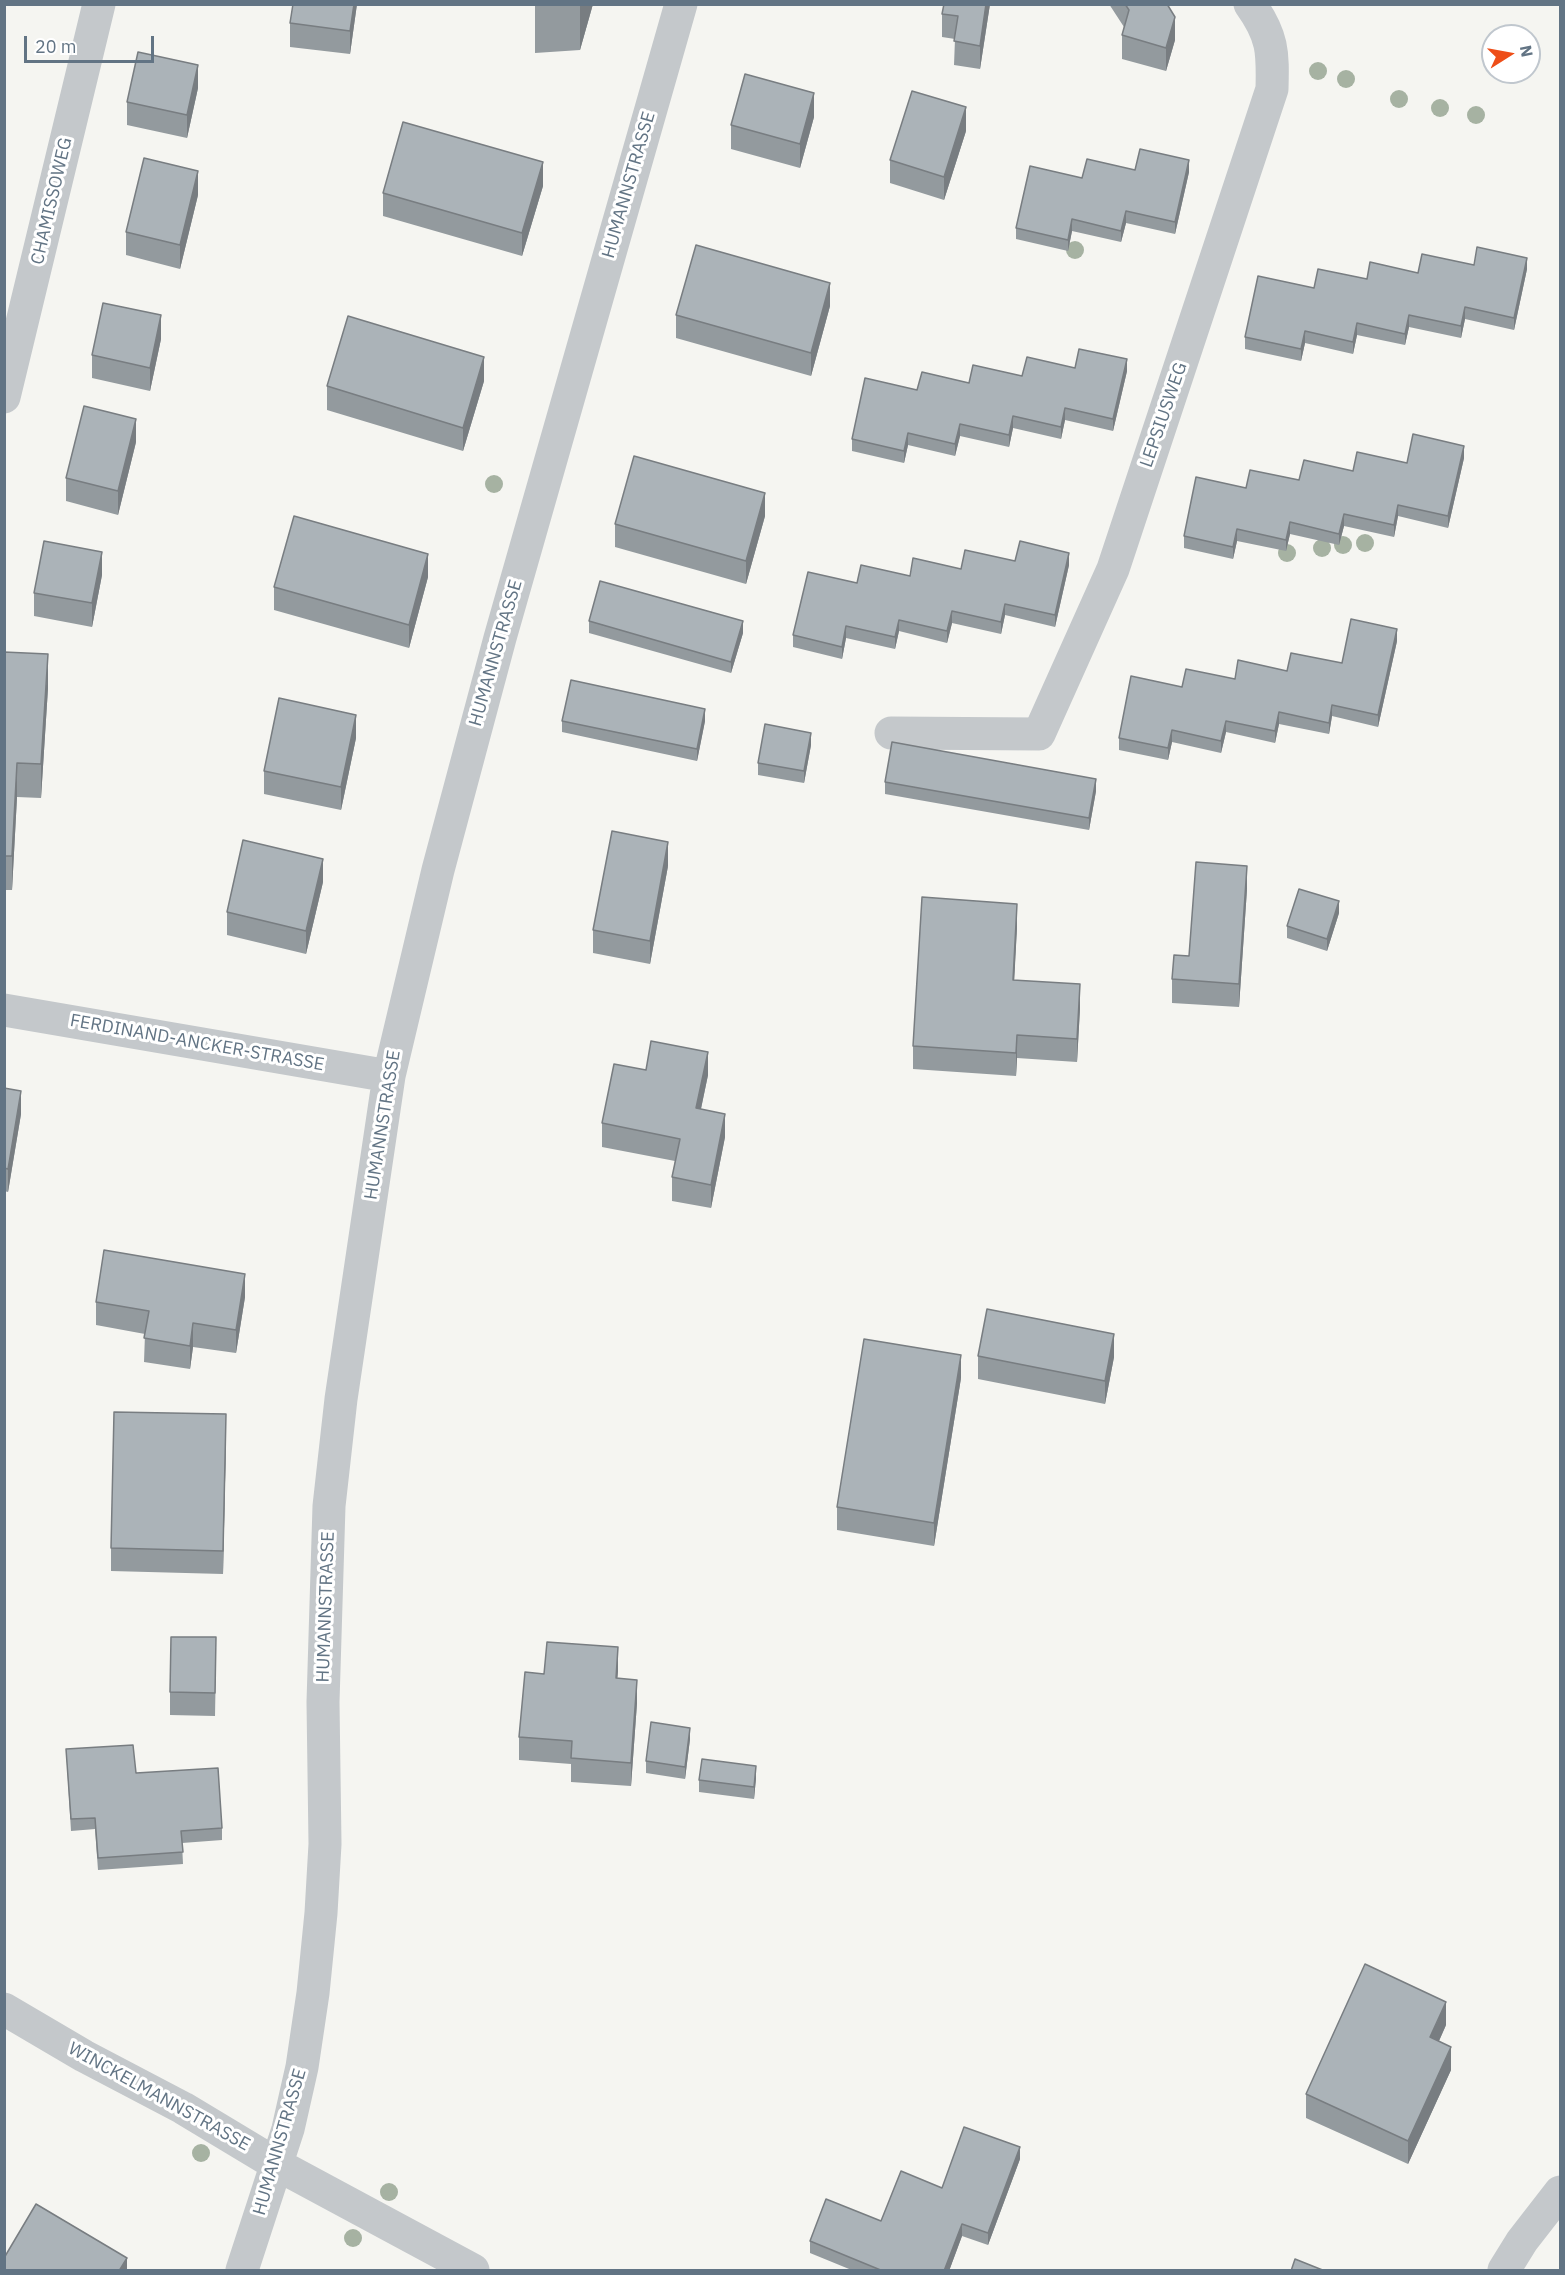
<!DOCTYPE html>
<html>
<head>
<meta charset="utf-8">
<style>
	body { margin:0 }
	#map { position:relative; width:1565px; height:2275px; overflow:hidden; background:#f5f5f1; font-family:"IBM Plex Sans",sans-serif }
	canvas { display:block }
	.frame { position:absolute; inset:0; border:6px solid #627484; pointer-events:none }
	.north { position:absolute; left:1481px; top:24px; width:60px; height:60px; box-sizing:border-box; background:#fff; border:2px solid #c0c7ce; border-radius:50%; rotate:79deg; font-size:16px; font-weight:700; line-height:24px; text-align:center; color:#627484 }
	.north::after { content:''; display:block; margin:auto; width:21px; height:27px; background:#ee4e18; clip-path:polygon(50% 0,100% 100%,50% 72%,0 100%) }
	.scale { position:absolute; left:24px; top:36px; width:130px; height:27px; box-sizing:border-box; border:3px solid #627484; border-top:0; padding-left:8px; font-size:18px; line-height:21px; white-space:nowrap; color:#627484; -webkit-text-stroke:4px #fff; paint-order:stroke }
</style>
</head>
<body>
<div id="map">
<canvas width="1565" height="2275"></canvas>
<div class="frame"></div>
<div class="north">N</div>
<div class="scale">20 m</div>
</div>
<script>
const ctx = document.querySelector('canvas').getContext('2d');
ctx.lineJoin = 'round';
function strokePath(path, color, width, dash) {
  ctx.strokeStyle = color;
  ctx.lineWidth = width;
  ctx.lineCap = dash ? 'butt' : 'round';
  ctx.setLineDash(dash || []);
  ctx.stroke(path);
}
function fill(path, color) {
  ctx.fillStyle = color;
  ctx.fill(path, 'evenodd');
}
function label(font, color, halo, rows, align = 'center') {
  ctx.font = font + ' "IBM Plex Sans",sans-serif';
  ctx.lineWidth = 6;
  ctx.setLineDash([]);
  ctx.textBaseline = 'middle';
  ctx.strokeStyle = halo;
  ctx.fillStyle = color;
  for (const [text, x, y, turn = 0] of rows) {
    ctx.save();
    ctx.translate(x, y);
    ctx.rotate((+turn || 0) * Math.PI / 180);
    ctx.textAlign = isNaN(turn) ? turn : align;
    if (halo) ctx.strokeText(text, 0, 0);
    ctx.fillText(text, 0, 0);
    ctx.restore();
  }
}
strokePath(new Path2D(`
	M 4,397 L 99,4
	M 891,733 L 1039,734 L 1113,569 L 1272,89 C 1273,52 1273,36 1250,4
	M 4,1010 L 389,1076
	M 4,2009 L 84,2056 L 183,2108 L 276,2164 L 473,2270
	M 242,2270 L 288,2129 L 302,2067 L 313,1993 L 321,1913 L 325,1844 L 323,1702 L 329,1506 L 341,1399 L 389,1076 L 438,870 L 500,638 L 681,4
	M 1504,2270 L 1522,2241 L 1560,2192`), '#c4c8cb', 33);
ctx.fillStyle = '#a6b2a2';
for (const [x, y] of [
	[1318,71],
	[1346,79],
	[1399,99],
	[1440,108],
	[1476,115],
	[1075,250],
	[494,484],
	[1365,543],
	[1343,545],
	[1322,548],
	[1287,553],
	[201,2153],
	[389,2192],
	[353,2238]
]) {
  ctx.beginPath();
  ctx.arc(x, y, 9, 0, 2 * Math.PI);
  ctx.fill();
}
fill(new Path2D(`
	M 293,4 L 357,4 L 350,54 L 290,47 L 290,23 Z
	M 535,4 L 593,4 L 580,50 L 535,53 Z
	M 990,4 L 980,69 L 954,65 L 955,39 L 942,37 L 942,14 Z
	M 1109,4 L 1167,4 L 1175,40 L 1166,71 L 1122,59 L 1122,35 L 1124,27 Z
	M 198,88 L 187,138 L 127,125 L 127,102 Z
	M 814,117 L 800,168 L 731,149 L 731,125 Z
	M 966,131 L 944,200 L 890,183 L 890,160 Z
	M 1135,170 L 1189,172 L 1175,234 L 1126,223 L 1121,242 L 1072,231 L 1068,251 L 1016,239 L 1016,228 L 1082,178 Z
	M 543,186 L 522,256 L 383,216 L 383,193 Z
	M 198,195 L 180,269 L 126,255 L 126,232 Z
	M 1474,265 L 1527,269 L 1514,330 L 1465,319 L 1461,338 L 1409,327 L 1405,345 L 1357,335 L 1353,354 L 1305,343 L 1301,361 L 1245,349 L 1245,337 L 1367,279 Z
	M 830,306 L 811,376 L 676,338 L 676,315 Z
	M 161,339 L 150,391 L 92,378 L 92,355 Z
	M 1075,368 L 1127,371 L 1113,431 L 1065,420 L 1061,439 L 1013,428 L 1009,447 L 960,436 L 955,456 L 908,445 L 904,463 L 852,451 L 852,439 L 917,390 L 1022,376 Z
	M 484,381 L 463,451 L 327,410 L 327,386 Z
	M 136,442 L 118,515 L 66,501 L 66,478 Z
	M 1464,458 L 1448,528 L 1398,516 L 1394,537 L 1344,526 L 1339,545 L 1290,534 L 1286,551 L 1237,541 L 1233,559 L 1184,548 L 1184,536 L 1246,488 L 1407,463 Z
	M 765,516 L 746,584 L 615,547 L 615,524 Z
	M 1015,561 L 1069,565 L 1055,627 L 1005,615 L 1001,634 L 952,623 L 947,643 L 899,631 L 895,649 L 846,638 L 842,659 L 793,647 L 793,635 L 857,583 L 910,576 Z
	M 102,575 L 92,627 L 34,616 L 34,593 Z
	M 428,577 L 409,648 L 274,610 L 274,587 Z
	M 589,621 L 743,633 L 731,673 L 589,633 Z
	M 1397,641 L 1378,727 L 1332,716 L 1329,734 L 1279,724 L 1275,743 L 1226,732 L 1221,753 L 1172,742 L 1168,760 L 1119,750 L 1119,738 L 1182,687 L 1342,663 Z
	M 4,652 L 48,688 L 41,798 L 17,797 L 12,890 L 4,890 Z
	M 562,721 L 705,721 L 697,761 L 562,732 Z
	M 356,738 L 341,810 L 264,794 L 264,771 Z
	M 811,745 L 804,783 L 758,775 L 758,763 Z
	M 885,782 L 1096,791 L 1089,830 L 885,794 Z
	M 668,866 L 650,964 L 593,953 L 593,930 Z
	M 323,882 L 306,954 L 227,935 L 227,912 Z
	M 1247,889 L 1239,1007 L 1172,1003 L 1172,979 L 1189,956 Z
	M 1339,913 L 1327,951 L 1287,938 L 1287,926 Z
	M 1017,927 L 1014,980 L 1080,1008 L 1077,1062 L 1017,1058 L 1016,1076 L 913,1069 L 913,1046 Z
	M 646,1070 L 708,1075 L 701,1109 L 725,1137 L 711,1208 L 672,1201 L 672,1177 L 675,1161 L 602,1147 L 602,1123 Z
	M 4,1088 L 21,1114 L 8,1192 L 4,1191 Z
	M 245,1297 L 236,1353 L 193,1347 L 190,1369 L 144,1362 L 145,1334 L 96,1325 L 96,1302 Z
	M 978,1356 L 1114,1357 L 1105,1404 L 978,1379 Z
	M 961,1378 L 934,1546 L 837,1530 L 837,1507 Z
	M 226,1438 L 223,1574 L 111,1571 L 111,1548 Z
	M 216,1661 L 215,1716 L 170,1715 L 170,1692 Z
	M 618,1671 L 617,1678 L 637,1703 L 631,1786 L 571,1782 L 571,1764 L 519,1760 L 519,1737 L 544,1674 Z
	M 690,1739 L 685,1779 L 646,1773 L 646,1761 Z
	M 66,1749 L 136,1773 L 222,1828 L 222,1840 L 182,1843 L 183,1864 L 98,1870 L 95,1829 L 71,1831 Z
	M 756,1778 L 754,1799 L 699,1792 L 699,1780 Z
	M 1446,2025 L 1439,2041 L 1451,2070 L 1408,2164 L 1306,2118 L 1306,2094 Z
	M 1020,2159 L 988,2245 L 962,2236 L 949,2271 L 854,2271 L 810,2253 L 810,2241 L 881,2221 L 942,2188 Z`), '#939a9e');
fill(new Path2D(`
	M 354,4 L 357,4 L 350,54 L 350,31 Z
	M 580,4 L 593,4 L 580,50 Z
	M 986,4 L 990,4 L 980,69 L 980,46 Z
	M 1175,17 L 1175,40 L 1166,71 L 1166,48 Z
	M 198,65 L 198,88 L 187,138 L 187,115 Z
	M 814,93 L 814,117 L 800,168 L 800,144 Z
	M 966,107 L 966,131 L 944,200 L 944,177 Z
	M 1189,160 L 1189,172 L 1175,234 L 1175,222 Z
	M 543,162 L 543,186 L 522,256 L 522,233 Z
	M 198,171 L 198,195 L 180,269 L 180,245 Z
	M 1126,211 L 1126,223 L 1121,242 L 1121,231 Z
	M 1072,219 L 1072,231 L 1068,251 L 1068,240 Z
	M 1527,258 L 1527,269 L 1514,330 L 1514,318 Z
	M 830,283 L 830,306 L 811,376 L 811,353 Z
	M 1465,307 L 1465,319 L 1461,338 L 1461,326 Z
	M 161,315 L 161,339 L 150,391 L 150,368 Z
	M 1409,315 L 1409,327 L 1405,345 L 1405,334 Z
	M 1357,323 L 1357,335 L 1353,354 L 1353,342 Z
	M 1305,331 L 1305,343 L 1301,361 L 1301,349 Z
	M 484,357 L 484,381 L 463,451 L 463,428 Z
	M 1127,359 L 1127,371 L 1113,431 L 1113,419 Z
	M 1065,408 L 1065,420 L 1061,439 L 1061,427 Z
	M 1013,416 L 1013,428 L 1009,447 L 1009,435 Z
	M 136,419 L 136,442 L 118,515 L 118,491 Z
	M 960,424 L 960,436 L 955,456 L 955,444 Z
	M 908,433 L 908,445 L 904,463 L 904,451 Z
	M 1464,446 L 1464,458 L 1448,528 L 1448,516 Z
	M 765,493 L 765,516 L 746,584 L 746,561 Z
	M 1398,505 L 1398,516 L 1394,537 L 1394,525 Z
	M 1344,514 L 1344,526 L 1339,545 L 1339,534 Z
	M 1290,522 L 1290,534 L 1286,551 L 1286,540 Z
	M 1237,529 L 1237,541 L 1233,559 L 1233,547 Z
	M 102,552 L 102,575 L 92,627 L 92,603 Z
	M 1069,553 L 1069,565 L 1055,627 L 1055,615 Z
	M 428,554 L 428,577 L 409,648 L 409,625 Z
	M 1005,604 L 1005,615 L 1001,634 L 1001,622 Z
	M 952,611 L 952,623 L 947,643 L 947,631 Z
	M 899,620 L 899,631 L 895,649 L 895,637 Z
	M 743,621 L 743,633 L 731,673 L 731,662 Z
	M 846,626 L 846,638 L 842,659 L 842,647 Z
	M 1397,629 L 1397,641 L 1378,727 L 1378,715 Z
	M 48,654 L 48,688 L 41,798 L 41,764 Z
	M 1332,705 L 1332,716 L 1329,734 L 1329,723 Z
	M 705,709 L 705,721 L 697,761 L 697,749 Z
	M 1279,712 L 1279,724 L 1275,743 L 1275,731 Z
	M 356,715 L 356,738 L 341,810 L 341,787 Z
	M 1226,721 L 1226,732 L 1221,753 L 1221,741 Z
	M 1172,730 L 1172,742 L 1168,760 L 1168,748 Z
	M 811,733 L 811,745 L 804,783 L 804,771 Z
	M 17,763 L 17,797 L 12,890 L 12,856 Z
	M 1096,779 L 1096,791 L 1089,830 L 1089,818 Z
	M 668,842 L 668,866 L 650,964 L 650,941 Z
	M 323,859 L 323,882 L 306,954 L 306,931 Z
	M 1247,866 L 1247,889 L 1239,1007 L 1239,984 Z
	M 1339,901 L 1339,913 L 1327,951 L 1327,939 Z
	M 1017,904 L 1017,927 L 1013,1004 L 1013,980 Z
	M 1080,984 L 1080,1008 L 1077,1062 L 1077,1039 Z
	M 1017,1035 L 1017,1058 L 1016,1076 L 1016,1053 Z
	M 708,1052 L 708,1075 L 696,1132 L 696,1108 Z
	M 21,1091 L 21,1114 L 8,1192 L 8,1169 Z
	M 725,1114 L 725,1137 L 711,1208 L 711,1185 Z
	M 245,1274 L 245,1297 L 236,1353 L 236,1330 Z
	M 193,1323 L 193,1347 L 190,1369 L 190,1346 Z
	M 1114,1334 L 1114,1357 L 1105,1404 L 1105,1381 Z
	M 961,1355 L 961,1378 L 934,1546 L 934,1523 Z
	M 226,1414 L 226,1438 L 223,1574 L 223,1551 Z
	M 618,1647 L 618,1671 L 616,1701 L 616,1678 Z
	M 637,1680 L 637,1703 L 631,1786 L 631,1763 Z
	M 690,1728 L 690,1739 L 685,1779 L 685,1767 Z
	M 756,1766 L 756,1778 L 754,1799 L 754,1787 Z
	M 1446,2002 L 1446,2025 L 1430,2061 L 1430,2037 Z
	M 1451,2047 L 1451,2070 L 1408,2164 L 1408,2141 Z
	M 1020,2147 L 1020,2159 L 988,2245 L 988,2233 Z
	M 962,2224 L 962,2236 L 949,2271 L 944,2271 Z
	M 127,2258 L 127,2271 L 119,2271 Z`), '#787d81');
const building = new Path2D(`
	M 293,4 L 354,4 L 350,31 L 290,23 Z
	M 944,4 L 986,4 L 980,46 L 954,41 L 958,16 L 942,14 Z
	M 1125,4 L 1167,4 L 1175,17 L 1166,48 L 1122,35 L 1129,10 Z
	M 138,52 L 198,65 L 187,115 L 127,102 Z
	M 745,74 L 814,93 L 800,144 L 731,125 Z
	M 912,91 L 966,107 L 944,177 L 890,160 Z
	M 403,122 L 543,162 L 522,233 L 383,193 Z
	M 1140,149 L 1189,160 L 1175,222 L 1126,211 L 1121,231 L 1072,219 L 1068,240 L 1016,228 L 1030,166 L 1082,178 L 1087,159 L 1135,170 Z
	M 144,158 L 198,171 L 180,245 L 126,232 Z
	M 696,245 L 830,283 L 811,353 L 676,315 Z
	M 1477,247 L 1527,258 L 1514,318 L 1465,307 L 1461,326 L 1409,315 L 1405,334 L 1357,323 L 1353,342 L 1305,331 L 1301,349 L 1245,337 L 1258,276 L 1314,288 L 1318,269 L 1367,279 L 1370,262 L 1418,273 L 1422,254 L 1474,265 Z
	M 103,303 L 161,315 L 150,368 L 92,355 Z
	M 348,316 L 484,357 L 463,428 L 327,386 Z
	M 1079,349 L 1127,359 L 1113,419 L 1065,408 L 1061,427 L 1013,416 L 1009,435 L 960,424 L 955,444 L 908,433 L 904,451 L 852,439 L 865,378 L 917,390 L 922,372 L 969,383 L 973,365 L 1022,376 L 1027,357 L 1075,368 Z
	M 84,406 L 136,419 L 118,491 L 66,478 Z
	M 1413,434 L 1464,446 L 1448,516 L 1398,505 L 1394,525 L 1344,514 L 1339,534 L 1290,522 L 1286,540 L 1237,529 L 1233,547 L 1184,536 L 1196,477 L 1246,488 L 1250,470 L 1299,480 L 1304,460 L 1353,471 L 1357,452 L 1407,463 Z
	M 634,456 L 765,493 L 746,561 L 615,524 Z
	M 294,516 L 428,554 L 409,625 L 274,587 Z
	M 44,541 L 102,552 L 92,603 L 34,593 Z
	M 1020,541 L 1069,553 L 1055,615 L 1005,604 L 1001,622 L 952,611 L 947,631 L 899,620 L 895,637 L 846,626 L 842,647 L 793,635 L 808,572 L 857,583 L 861,565 L 910,576 L 913,558 L 961,569 L 965,550 L 1015,561 Z
	M 600,581 L 743,621 L 731,662 L 589,621 Z
	M 1351,619 L 1397,629 L 1378,715 L 1332,705 L 1329,723 L 1279,712 L 1275,731 L 1226,721 L 1221,741 L 1172,730 L 1168,748 L 1119,738 L 1131,676 L 1182,687 L 1186,669 L 1235,679 L 1238,660 L 1287,671 L 1291,653 L 1342,663 Z
	M 4,652 L 48,654 L 41,764 L 17,763 L 12,856 L 4,856 Z
	M 571,680 L 705,709 L 697,749 L 562,721 Z
	M 279,698 L 356,715 L 341,787 L 264,771 Z
	M 765,724 L 811,733 L 804,771 L 758,763 Z
	M 892,742 L 1096,779 L 1089,818 L 885,782 Z
	M 612,831 L 668,842 L 650,941 L 593,930 Z
	M 243,840 L 323,859 L 306,931 L 227,912 Z
	M 1196,862 L 1247,866 L 1239,984 L 1172,979 L 1174,955 L 1189,956 Z
	M 1299,889 L 1339,901 L 1327,939 L 1287,926 Z
	M 922,897 L 1017,904 L 1013,980 L 1080,984 L 1077,1039 L 1017,1035 L 1016,1053 L 913,1046 Z
	M 651,1041 L 708,1052 L 696,1108 L 725,1114 L 711,1185 L 672,1177 L 680,1139 L 602,1123 L 614,1064 L 646,1070 Z
	M 4,1088 L 21,1091 L 8,1169 L 4,1168 Z
	M 104,1250 L 245,1274 L 236,1330 L 193,1323 L 190,1346 L 144,1338 L 149,1311 L 96,1302 Z
	M 987,1309 L 1114,1334 L 1105,1381 L 978,1356 Z
	M 864,1339 L 961,1355 L 934,1523 L 837,1507 Z
	M 114,1412 L 226,1414 L 223,1551 L 111,1548 Z
	M 171,1637 L 216,1637 L 215,1693 L 170,1692 Z
	M 547,1642 L 618,1647 L 616,1678 L 637,1680 L 631,1763 L 571,1758 L 572,1741 L 519,1737 L 525,1672 L 544,1674 Z
	M 651,1722 L 690,1728 L 685,1767 L 646,1761 Z
	M 133,1745 L 136,1773 L 218,1768 L 222,1828 L 181,1831 L 183,1852 L 98,1858 L 95,1818 L 71,1819 L 66,1749 Z
	M 702,1759 L 756,1766 L 754,1787 L 699,1780 Z
	M 1365,1964 L 1446,2002 L 1430,2037 L 1451,2047 L 1408,2141 L 1306,2094 Z
	M 964,2127 L 1020,2147 L 988,2233 L 962,2224 L 944,2271 L 883,2271 L 810,2241 L 826,2199 L 881,2221 L 901,2171 L 942,2188 Z
	M 36,2204 L 127,2258 L 119,2271 L 4,2271 L 4,2258 Z
	M 1295,2259 L 1325,2271 L 1291,2271 Z`);
fill(building, '#abb3b8');
strokePath(building, '#787d81', 1.5);
label('18px', '#627484', '#fff', [
	["HUMANNSTRASSE",629,185,-74],
	["CHAMISSOWEG",52,201,-77],
	["LEPSIUSWEG",1164,415,-71],
	["HUMANNSTRASSE",496,653,-74],
	["FERDINAND-ANCKER-STRASSE",197,1043,10],
	["HUMANNSTRASSE",383,1125,-81],
	["HUMANNSTRASSE",326,1607,-88],
	["WINCKELMANNSTRASSE",159,2097,29],
	["HUMANNSTRASSE",280,2142,-74]
]);
</script>
</body>
</html>
